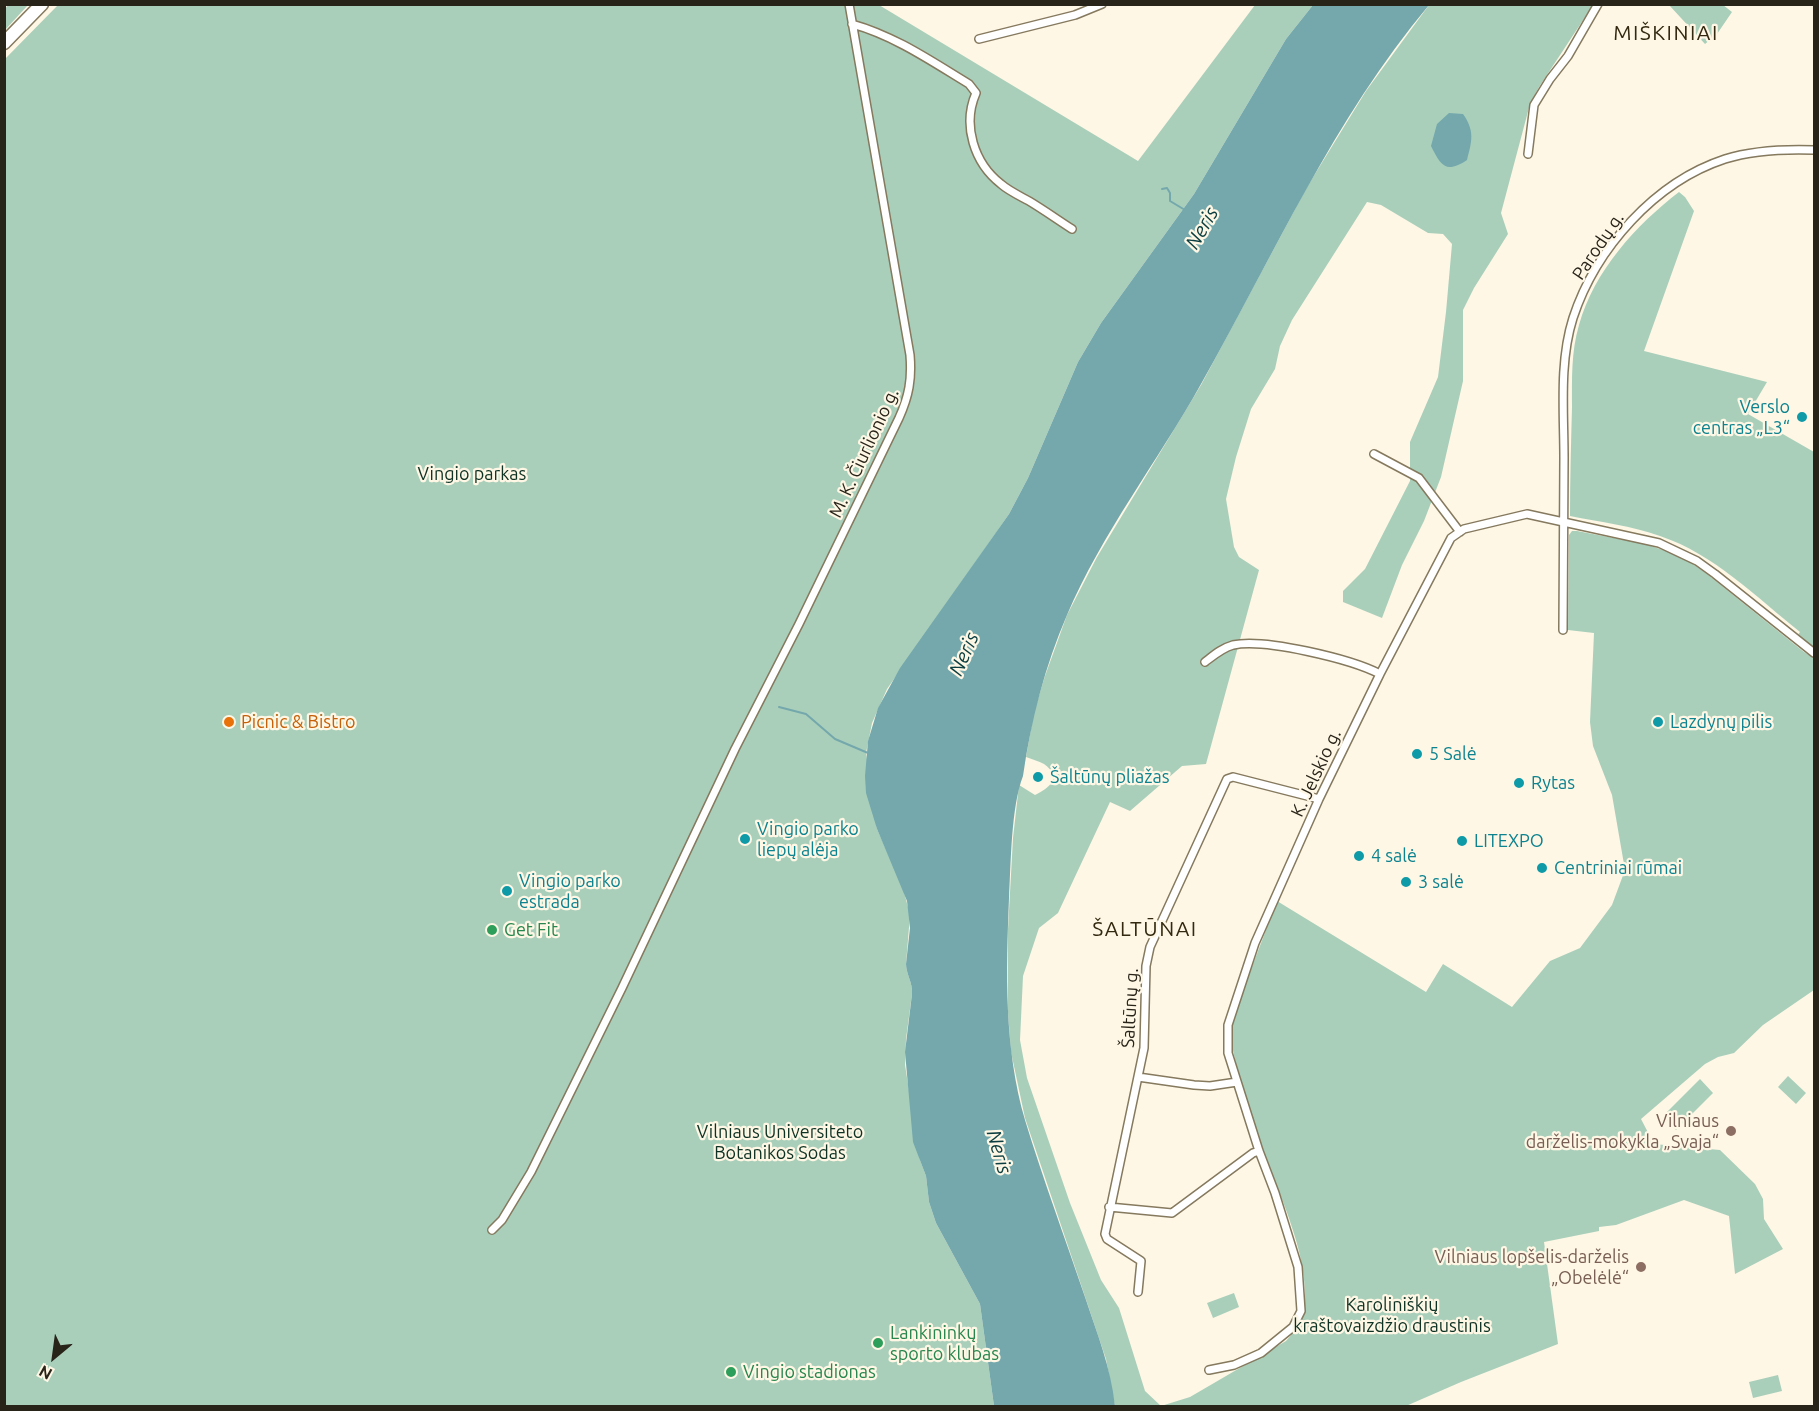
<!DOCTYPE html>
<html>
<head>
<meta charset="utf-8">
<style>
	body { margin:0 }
	#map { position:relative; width:1819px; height:1411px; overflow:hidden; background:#fef7e5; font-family:Ubuntu,sans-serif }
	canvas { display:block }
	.frame { position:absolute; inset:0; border:6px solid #292419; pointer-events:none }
	.north { position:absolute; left:24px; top:1327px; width:60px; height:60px; -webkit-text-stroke:4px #fef7e5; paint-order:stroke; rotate:209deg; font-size:16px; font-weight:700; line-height:24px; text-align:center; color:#292419 }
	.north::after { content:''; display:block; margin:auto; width:21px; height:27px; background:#292419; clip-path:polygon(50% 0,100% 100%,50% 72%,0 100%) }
</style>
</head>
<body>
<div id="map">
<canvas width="1819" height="1411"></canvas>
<div class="frame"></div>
<div class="north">N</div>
</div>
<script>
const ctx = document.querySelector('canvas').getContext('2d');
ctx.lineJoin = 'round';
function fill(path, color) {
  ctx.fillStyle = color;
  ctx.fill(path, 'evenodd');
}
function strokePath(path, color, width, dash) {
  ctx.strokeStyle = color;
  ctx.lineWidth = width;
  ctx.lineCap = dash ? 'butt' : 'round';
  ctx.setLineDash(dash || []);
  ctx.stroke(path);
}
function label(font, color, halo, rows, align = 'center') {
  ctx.font = font + ' Ubuntu,sans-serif';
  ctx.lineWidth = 4.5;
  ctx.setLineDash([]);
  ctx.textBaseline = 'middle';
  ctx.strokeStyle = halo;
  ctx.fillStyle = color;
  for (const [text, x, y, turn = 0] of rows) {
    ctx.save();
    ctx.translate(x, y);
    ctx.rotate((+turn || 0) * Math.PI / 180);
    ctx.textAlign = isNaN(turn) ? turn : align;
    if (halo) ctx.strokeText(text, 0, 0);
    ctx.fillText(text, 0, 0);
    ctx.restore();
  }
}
fill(new Path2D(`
	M 8,5 L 28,5 L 5,30 L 5,9 Z
	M 58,5 L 879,5 L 1138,161 L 1255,5 L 1313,5 L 1286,39 L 1194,194 L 1101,323 L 1078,362 L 1028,478 L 1009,514 L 887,689 L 872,723 L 866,753 L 877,829 L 903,888 L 910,915 L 906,964 C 906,974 913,983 912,994 L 906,1039 L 905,1065 L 920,1160 L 926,1176 L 929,1202 L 936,1223 L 980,1304 L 994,1406 L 5,1406 L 4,60 Z
	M 1429,5 L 1593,5 L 1539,87 L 1530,104 L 1501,213 L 1508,234 L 1474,288 L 1463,310 L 1463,381 L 1441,477 L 1424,521 L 1402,565 L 1382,618 L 1343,602 L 1343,591 L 1365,569 L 1410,481 L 1410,442 L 1438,377 L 1446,312 L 1452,244 L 1443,234 L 1428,233 L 1381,205 L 1367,202 L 1292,320 L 1280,346 L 1275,369 L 1251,409 L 1236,457 L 1226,499 L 1234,547 L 1239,557 L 1259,570 L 1206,764 L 1182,766 L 1130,811 L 1110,802 L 1058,913 L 1039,928 L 1023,976 L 1020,1040 L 1027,1078 L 1070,1203 L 1101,1280 L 1119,1308 L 1145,1391 L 1161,1406 L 1190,1397 L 1286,1341 C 1293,1333 1300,1325 1303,1314 C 1314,1261 1276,1189 1259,1139 C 1247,1106 1237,1071 1230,1037 L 1231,1022 L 1277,901 L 1426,992 L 1443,964 L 1512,1007 L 1550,961 L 1580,948 L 1612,905 L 1625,870 L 1612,795 L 1593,746 L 1590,722 L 1594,633 L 1568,630 L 1569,535 L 1572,531 L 1577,531 L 1645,544 L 1672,553 L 1690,562 L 1707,574 L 1804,652 L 1814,658 L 1814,990 L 1763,1025 L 1734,1053 L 1718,1057 L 1705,1064 L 1641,1119 L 1654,1144 L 1720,1150 L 1755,1184 L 1763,1199 L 1764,1219 L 1783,1249 L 1735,1274 L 1729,1216 L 1684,1200 L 1616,1225 L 1599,1227 L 1599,1231 L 1544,1242 L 1558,1344 L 1461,1382 L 1406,1406 L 1115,1406 L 1106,1359 L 1025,1118 L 1011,1052 L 1008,1012 L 1008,929 L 1013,838 L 1019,785 L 1035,795 C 1049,788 1063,778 1044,764 C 1039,761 1031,759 1026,757 L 1034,712 L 1045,676 L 1067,615 L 1097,557 L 1201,385 L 1307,187 L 1366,91 Z
	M 1669,5 L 1723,5 L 1732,12 L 1717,34 L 1705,44 Z
	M 1679,192 L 1685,197 L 1694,211 L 1644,351 L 1767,382 L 1748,414 L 1814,452 L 1814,648 L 1797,636 L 1800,632 C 1756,597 1714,554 1660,536 C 1632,526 1600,522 1570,516 C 1570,480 1571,443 1572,407 C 1572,379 1571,352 1579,325 C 1594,271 1636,225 1679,192 Z
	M 1788,1076 L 1806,1093 L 1796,1104 L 1778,1087 Z
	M 1700,1079 L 1713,1093 L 1676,1130 L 1663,1116 Z
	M 1234,1293 L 1239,1307 L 1213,1318 L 1207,1303 Z
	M 1778,1375 L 1782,1391 L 1753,1398 L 1749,1382 Z`), '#a9cfbb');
fill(new Path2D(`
	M 1313,5 L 1429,5 C 1334,118 1274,255 1201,384 C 1158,461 1102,533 1067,615 C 1045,666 1031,720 1023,776 C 1011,807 1011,863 1009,898 C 1006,972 1004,1048 1025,1120 C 1043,1179 1065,1238 1085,1297 C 1097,1333 1111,1368 1115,1406 L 994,1406 L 980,1304 L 936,1223 L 929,1202 L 926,1176 L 913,1142 L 905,1052 L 912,994 C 913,983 906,974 906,964 L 910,928 L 907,901 L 877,829 L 866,793 L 865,776 L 868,741 L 878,708 L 900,668 L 1009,514 L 1028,478 L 1078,362 L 1101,323 L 1194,194 L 1286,39 Z
	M 1449,113 L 1463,114 C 1475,131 1472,141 1467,160 C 1446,174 1441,166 1431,146 L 1437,124 Z`), '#74a8ac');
strokePath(new Path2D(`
	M 1162,189 L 1167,188 L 1170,193 L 1170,201 L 1185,210
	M 779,707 L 806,714 L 835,739 L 868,753`), '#74a8ac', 2);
const minor = new Path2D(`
	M 852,24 C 895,36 931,61 969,84 L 976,93 C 962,125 974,163 1001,184 C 1009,191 1020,196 1029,201 C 1044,210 1058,220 1072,229
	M 979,39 L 1075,15 L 1102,4
	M 1528,154 L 1534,105 L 1550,79 L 1568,56 L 1598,4
	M 1374,454 L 1419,478 L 1460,532
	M 1563,630 C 1563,572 1564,515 1564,458 C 1564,412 1559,362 1573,318 C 1596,248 1655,182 1725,159 C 1754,150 1784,149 1814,150
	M 1205,662 C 1214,655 1222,648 1233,645 C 1264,638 1351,659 1380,674
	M 1138,1077 L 1194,1085 L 1210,1086 L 1237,1082
	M 1109,1207 L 1172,1213 L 1253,1153 L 1259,1151
	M 492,1230 L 502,1220 L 531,1172 L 622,988 L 735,749 L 799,624 L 899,418 C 909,396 912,379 910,355 L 849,4
	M 1138,1292 L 1141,1261 L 1107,1239 L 1105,1234 L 1144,1048 L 1146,966 L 1150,947 L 1227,779 L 1233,777 L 1319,799
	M 1209,1370 L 1234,1365 L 1261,1353 L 1293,1327 L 1301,1311 L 1298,1267 L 1275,1193 L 1259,1151 L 1228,1053 L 1228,1025 L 1255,943 L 1319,799 L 1380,674 L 1451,538 L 1464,529 L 1527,514 L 1659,543 L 1697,561 L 1715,574 L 1814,653`);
const trunk = new Path2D(`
	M 4,43 L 42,4`);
strokePath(minor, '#85795e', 10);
strokePath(trunk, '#85795e', 15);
strokePath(minor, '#fff', 7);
strokePath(trunk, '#fff', 12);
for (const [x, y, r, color] of [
	[1802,417,6,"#0f9aa8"],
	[229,722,6,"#e8710a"],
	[1658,722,6,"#0f9aa8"],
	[1417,754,6,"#0f9aa8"],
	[1038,777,6,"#0f9aa8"],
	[1519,783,6,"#0f9aa8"],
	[745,839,6,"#0f9aa8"],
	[1462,841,6,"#0f9aa8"],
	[1359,856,6,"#0f9aa8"],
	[1542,868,6,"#0f9aa8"],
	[1406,882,6,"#0f9aa8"],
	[507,891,6,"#0f9aa8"],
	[492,930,6,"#2e9e5b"],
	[1731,1131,6,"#8d6e63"],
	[1641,1267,6,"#8d6e63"],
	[878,1343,6,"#2e9e5b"],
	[731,1372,6,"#2e9e5b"]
]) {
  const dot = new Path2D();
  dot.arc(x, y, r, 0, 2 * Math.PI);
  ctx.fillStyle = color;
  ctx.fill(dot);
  strokePath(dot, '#fef7e5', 2);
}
label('18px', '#292419', '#fef7e5', [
	["Parodų g.",1598,246,-56],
	["M. K. Čiurlionio g.",864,453,-65],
	["K. Jelskio g.",1316,773,-65],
	["Šaltūnų g.",1130,1008,-87]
]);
label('18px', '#0d838f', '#fef7e5', [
	["Verslo",1790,407,"right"],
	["centras „L3“",1790,428,"right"],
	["Lazdynų pilis",1670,722],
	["5 Salė",1429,754],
	["Šaltūnų pliažas",1050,777],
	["Rytas",1531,783],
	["Vingio parko",757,829],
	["liepų alėja",757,850],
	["LITEXPO",1474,841],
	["4 salė",1371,856],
	["Centriniai rūmai",1554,868],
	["Vingio parko",519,881],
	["estrada",519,902],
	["3 salė",1418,882]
], 'left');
label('18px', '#0d3223', '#fef7e5', [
	["Vingio parkas",472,474],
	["Vilniaus Universiteto",780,1132],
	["Botanikos Sodas",780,1153],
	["Karoliniškių",1392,1305],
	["kraštovaizdžio draustinis",1392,1326]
]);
label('18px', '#c56008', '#fef7e5', [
	["Picnic & Bistro",241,722]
], 'left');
label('18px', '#27864d', '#fef7e5', [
	["Get Fit",504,930],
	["Lankininkų",890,1333],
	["sporto klubas",890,1354],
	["Vingio stadionas",743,1372]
], 'left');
label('18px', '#785e54', '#fef7e5', [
	["Vilniaus",1719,1121],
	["darželis-mokykla „Svaja“",1719,1142],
	["Vilniaus lopšelis-darželis",1629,1257],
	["„Obelėlė“",1629,1278]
], 'right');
label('italic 20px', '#0b3e41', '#fef7e5', [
	["Neris",1202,228,-60],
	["Neris",964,654,-66],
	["Neris",999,1152,74]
]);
ctx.letterSpacing = '1.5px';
label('21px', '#332910', '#fef7e5', [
	["MIŠKINIAI",1666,33],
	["ŠALTŪNAI",1145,929]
]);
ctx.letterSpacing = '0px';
</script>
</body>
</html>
